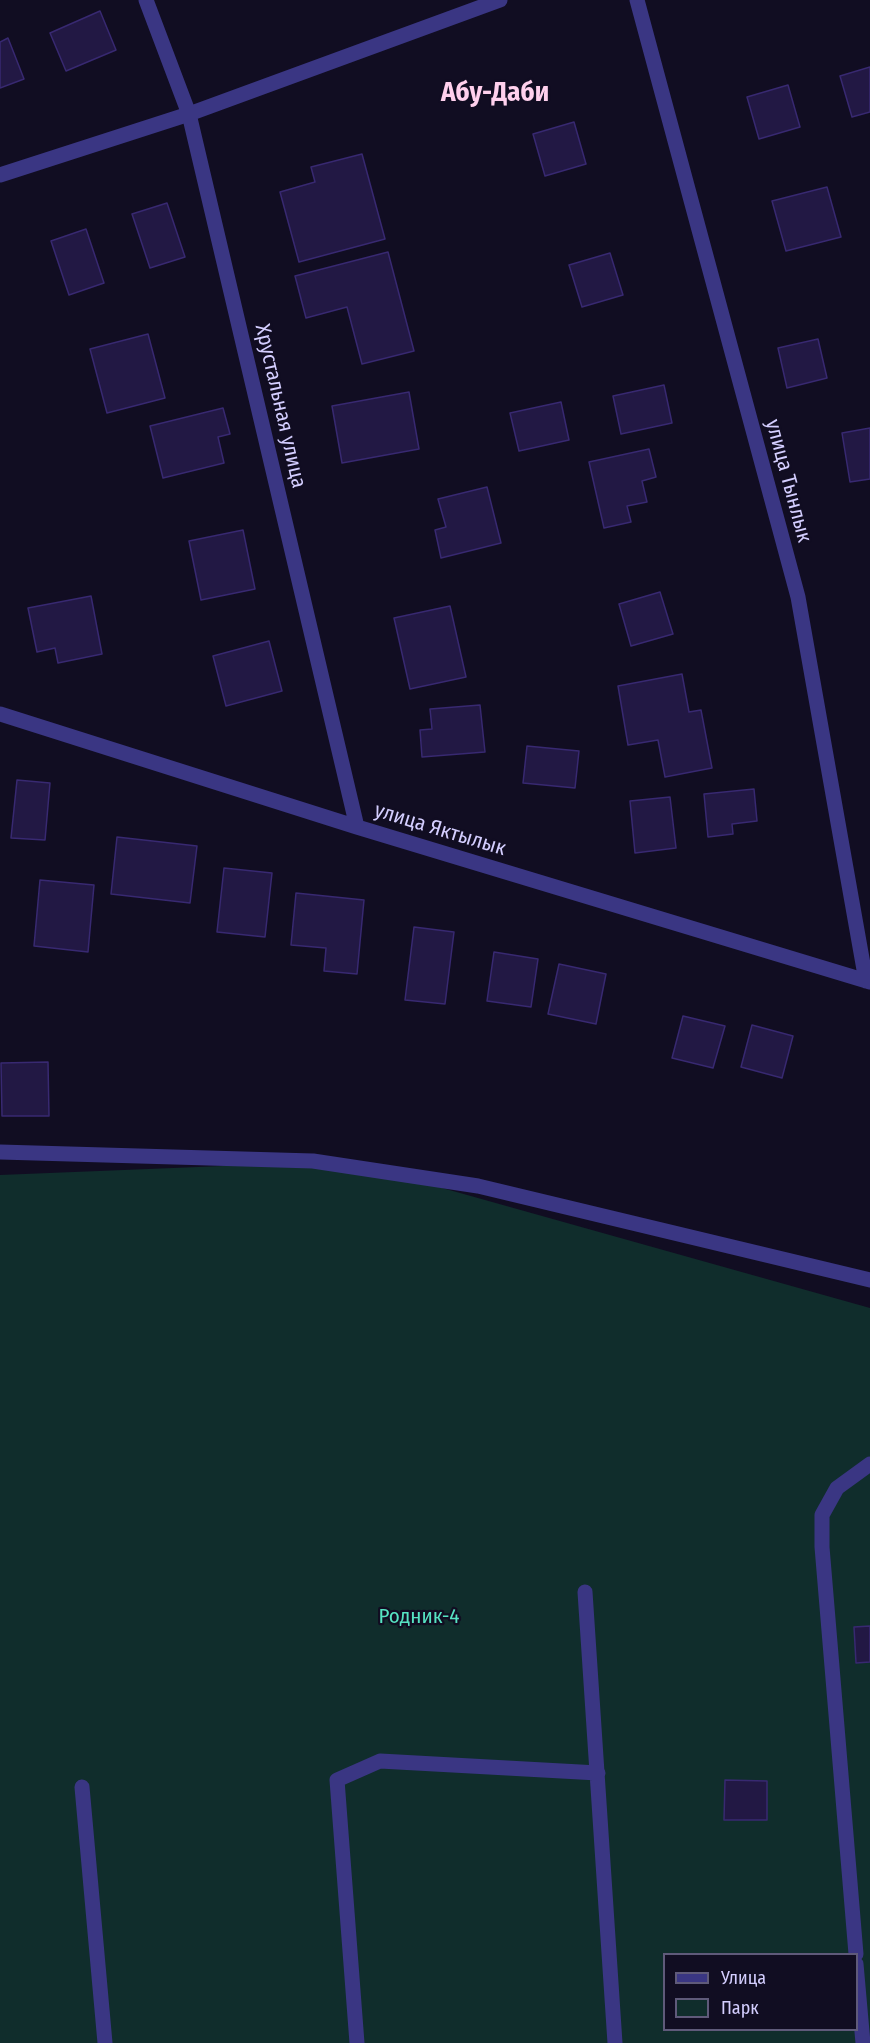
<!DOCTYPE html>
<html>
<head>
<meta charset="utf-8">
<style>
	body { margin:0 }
	#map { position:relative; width:870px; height:2043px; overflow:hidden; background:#110d22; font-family:"Fira Sans Condensed",sans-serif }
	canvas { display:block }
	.legend { position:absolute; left:663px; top:1953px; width:195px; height:78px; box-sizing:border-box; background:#110d22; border:2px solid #5f5a7a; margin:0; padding:8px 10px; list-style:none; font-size:18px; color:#d4ceff }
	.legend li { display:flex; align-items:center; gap:12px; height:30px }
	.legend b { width:30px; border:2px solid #5f5a7a }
</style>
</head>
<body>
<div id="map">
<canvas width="870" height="2043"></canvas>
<ul class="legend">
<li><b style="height:8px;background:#3a3683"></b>Улица</li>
<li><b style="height:16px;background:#102d2c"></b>Парк</li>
</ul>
</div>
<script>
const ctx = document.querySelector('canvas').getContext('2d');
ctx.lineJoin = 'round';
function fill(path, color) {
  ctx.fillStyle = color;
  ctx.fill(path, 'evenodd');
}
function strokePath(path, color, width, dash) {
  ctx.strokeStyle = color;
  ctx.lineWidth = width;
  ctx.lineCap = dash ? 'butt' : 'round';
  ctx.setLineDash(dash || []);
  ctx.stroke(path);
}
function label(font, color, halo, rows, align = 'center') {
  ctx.font = font + ' "Fira Sans Condensed",sans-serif';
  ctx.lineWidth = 4.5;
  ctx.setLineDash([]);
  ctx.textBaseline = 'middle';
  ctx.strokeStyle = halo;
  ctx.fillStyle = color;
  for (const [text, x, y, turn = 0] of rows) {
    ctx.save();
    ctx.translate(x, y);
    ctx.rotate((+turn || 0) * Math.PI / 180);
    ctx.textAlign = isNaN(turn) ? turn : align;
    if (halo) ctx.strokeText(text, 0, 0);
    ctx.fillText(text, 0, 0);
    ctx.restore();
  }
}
fill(new Path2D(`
	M 346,1161 L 870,1308 L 870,2043 L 0,2043 L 0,1175 ZM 664,1954 L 856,1954 L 856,2030 L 664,2030 Z`), '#102d2c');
const building = new Path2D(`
	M 100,11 L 116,50 L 66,71 L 50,33 Z
	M 8,38 L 24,79 L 0,88 L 0,42 Z
	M 870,67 L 870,112 L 852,117 L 840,76 Z
	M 788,85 L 800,127 L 759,139 L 747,97 Z
	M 574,122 L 586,164 L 545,176 L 533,134 Z
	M 362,154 L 385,239 L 299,262 L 280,192 L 315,182 L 311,167 Z
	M 827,187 L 841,237 L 786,251 L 772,201 Z
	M 167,203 L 185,257 L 150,268 L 132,214 Z
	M 86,229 L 104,283 L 69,295 L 51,241 Z
	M 388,252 L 414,351 L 362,364 L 347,307 L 306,318 L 295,276 Z
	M 610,253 L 623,295 L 582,307 L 569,265 Z
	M 148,334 L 165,398 L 107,413 L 90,349 Z
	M 818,339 L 827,378 L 787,388 L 778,348 Z
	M 664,385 L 672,423 L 621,434 L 613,396 Z
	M 409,392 L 419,449 L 342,463 L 332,406 Z
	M 561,402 L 569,440 L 519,451 L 510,413 Z
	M 223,408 L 230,434 L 218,437 L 224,463 L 163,478 L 150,426 Z
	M 870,428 L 870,479 L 850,482 L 842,433 Z
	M 649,449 L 656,477 L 642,481 L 647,502 L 627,506 L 631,522 L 604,528 L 589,462 Z
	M 487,487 L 501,543 L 441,558 L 435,530 L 446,527 L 438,499 Z
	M 243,530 L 255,589 L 201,600 L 189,541 Z
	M 660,592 L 673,634 L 631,646 L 619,604 Z
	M 91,596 L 102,654 L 58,663 L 55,648 L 37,652 L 28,608 Z
	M 450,606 L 466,677 L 410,689 L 394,618 Z
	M 269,641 L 282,691 L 226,706 L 213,656 Z
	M 682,674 L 689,712 L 701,710 L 712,768 L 665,777 L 658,740 L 628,745 L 618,686 Z
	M 480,705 L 485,752 L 422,757 L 420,730 L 432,729 L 430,709 Z
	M 527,746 L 579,751 L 575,788 L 523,783 Z
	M 17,780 L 50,783 L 45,840 L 11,838 Z
	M 754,789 L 757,821 L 732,824 L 733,834 L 708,837 L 704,794 Z
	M 670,797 L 676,848 L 635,853 L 630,801 Z
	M 117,837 L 197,846 L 190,903 L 111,894 Z
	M 224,868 L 272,873 L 265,937 L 217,932 Z
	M 40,880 L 94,885 L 88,952 L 34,946 Z
	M 296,893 L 364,900 L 357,974 L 324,971 L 326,948 L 291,945 Z
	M 414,927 L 454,932 L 445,1004 L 405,1000 Z
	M 494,952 L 538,959 L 531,1007 L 487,1001 Z
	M 559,964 L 606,974 L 596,1024 L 548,1014 Z
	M 683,1016 L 725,1026 L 713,1068 L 672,1058 Z
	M 752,1025 L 793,1036 L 782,1078 L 741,1067 Z
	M 48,1062 L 49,1116 L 2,1116 L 1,1063 Z
	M 870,1626 L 870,1662 L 856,1663 L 854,1627 Z
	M 725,1780 L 767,1781 L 767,1820 L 724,1820 Z`);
fill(building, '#221844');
strokePath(building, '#382971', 1.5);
strokePath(new Path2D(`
	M 146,0 L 189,114 L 357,827
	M 637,0 L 798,597 L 866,981
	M 0,175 L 189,114 L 500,0
	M 0,714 L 357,827 L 870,982
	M 0,1152 L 313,1161 L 478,1186 L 870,1280
	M 585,1592 L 615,2043
	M 82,1787 L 105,2043
	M 856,1954 L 822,1547 L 822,1515 L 837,1488 L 870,1464
	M 856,1964 L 863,2043
	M 357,2043 L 337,1780 L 380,1761 L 598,1773`), '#3a3683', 15);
label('21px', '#d4ceff', '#110d22', [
	["Хрустальная улица",280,406,77],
	["улица Тынлык",788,481,75],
	["улица Яктылык",440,830,17]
]);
label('21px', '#56e3c2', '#110d22', [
	["Родник-4",419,1617]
]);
label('bold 27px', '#ffd0ed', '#110d22', [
	["Абу-Даби",495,93]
]);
</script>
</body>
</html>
